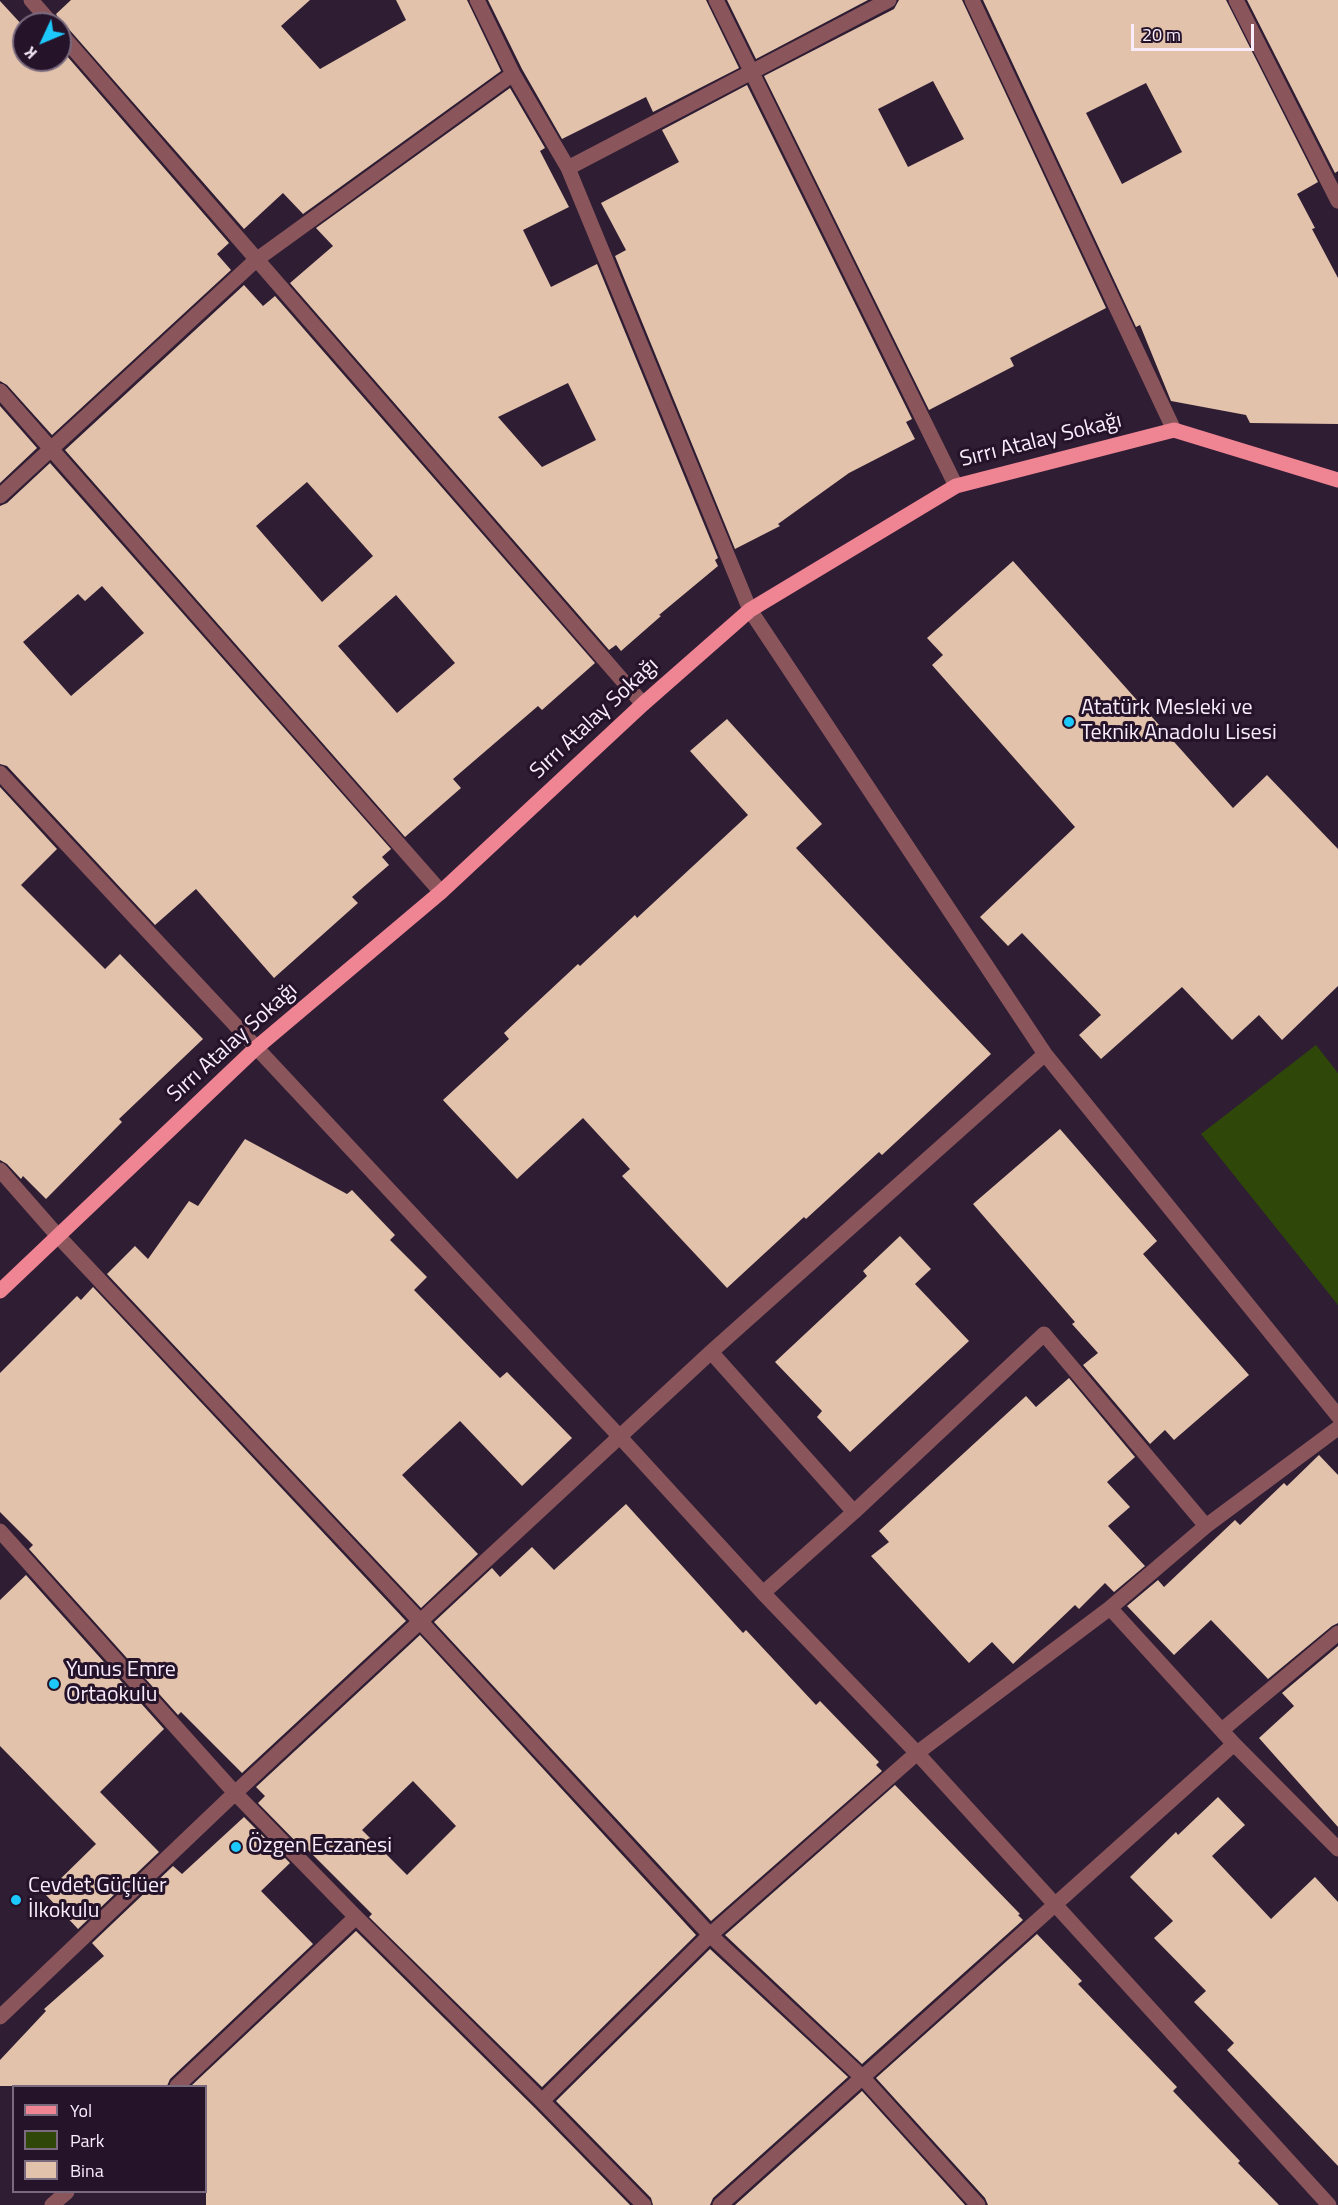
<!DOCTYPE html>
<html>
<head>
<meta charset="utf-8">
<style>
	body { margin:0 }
	#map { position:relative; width:1338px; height:2205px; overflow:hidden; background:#2f1d34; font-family:"Titillium Web",sans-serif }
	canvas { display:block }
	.legend { position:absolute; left:12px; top:2085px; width:195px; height:108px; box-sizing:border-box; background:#25132a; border:2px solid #7a6a7e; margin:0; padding:8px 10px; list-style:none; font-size:18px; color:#f9edfc }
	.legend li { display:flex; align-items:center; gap:12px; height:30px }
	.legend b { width:30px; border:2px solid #7a6a7e }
	.north { position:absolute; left:12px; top:12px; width:60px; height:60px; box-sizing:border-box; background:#25132a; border:2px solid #7a6a7e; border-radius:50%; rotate:226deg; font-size:16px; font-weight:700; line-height:24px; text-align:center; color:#f9edfc }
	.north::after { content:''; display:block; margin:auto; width:21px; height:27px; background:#1dc9fc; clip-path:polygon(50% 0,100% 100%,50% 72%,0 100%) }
	.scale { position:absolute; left:1131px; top:24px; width:123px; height:27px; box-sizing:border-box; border:3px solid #f9edfc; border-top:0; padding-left:8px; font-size:18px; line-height:21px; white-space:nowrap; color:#f9edfc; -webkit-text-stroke:4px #25132a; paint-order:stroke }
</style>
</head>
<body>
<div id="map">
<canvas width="1338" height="2205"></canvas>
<ul class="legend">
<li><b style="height:8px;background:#ef8493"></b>Yol</li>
<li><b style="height:16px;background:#2f4809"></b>Park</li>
<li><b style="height:16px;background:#e2c2ab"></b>Bina</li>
</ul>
<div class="north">K</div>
<div class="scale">20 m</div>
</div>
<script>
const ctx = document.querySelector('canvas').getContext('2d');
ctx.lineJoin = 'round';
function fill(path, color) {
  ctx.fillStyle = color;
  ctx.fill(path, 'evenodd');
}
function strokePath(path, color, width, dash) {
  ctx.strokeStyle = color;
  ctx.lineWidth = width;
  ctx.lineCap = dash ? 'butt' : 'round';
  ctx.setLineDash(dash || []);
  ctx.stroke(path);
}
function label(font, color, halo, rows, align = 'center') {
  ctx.font = font + ' "Titillium Web",sans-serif';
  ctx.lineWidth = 6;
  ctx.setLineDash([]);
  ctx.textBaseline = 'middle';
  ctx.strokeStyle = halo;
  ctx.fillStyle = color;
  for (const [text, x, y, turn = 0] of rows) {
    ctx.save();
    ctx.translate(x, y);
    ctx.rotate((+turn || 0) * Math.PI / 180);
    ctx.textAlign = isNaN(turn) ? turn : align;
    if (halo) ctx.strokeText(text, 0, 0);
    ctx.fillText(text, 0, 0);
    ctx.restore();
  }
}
fill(new Path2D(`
	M 1316,1045 L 1338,1073 L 1338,1305 L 1201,1134 Z`), '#2f4809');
fill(new Path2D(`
	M 71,0 L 310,0 L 281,26 L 320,69 L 406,20 L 396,0 L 467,0 L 501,71 L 303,214 L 283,193 L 244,229 L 67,27 L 62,24 L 56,14 Z
	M 488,0 L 706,0 L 739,68 L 653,112 L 646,97 L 562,139 L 522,69 Z
	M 727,0 L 868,0 L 756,59 Z
	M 899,0 L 962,0 L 1106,308 L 1010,358 L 1014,366 L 929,410 L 764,76 L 894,9 ZM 933,81 L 964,139 L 908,167 L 878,109 Z
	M 983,0 L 1226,0 L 1318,182 L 1297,194 L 1315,228 L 1312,229 L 1338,278 L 1338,424 L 1250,423 L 1246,415 L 1171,401 L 1140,325 L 1136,327 ZM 1146,83 L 1182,152 L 1122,184 L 1086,113 Z
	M 1247,0 L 1338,0 L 1338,171 L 1335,173 Z
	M 0,1 L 24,27 L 24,60 L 60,60 L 60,48 L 229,243 L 217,254 L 231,270 L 52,435 L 7,385 L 0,381 Z
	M 747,85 L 912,419 L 906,422 L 915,439 L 849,473 L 778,524 L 780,526 L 735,549 L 615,256 L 626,250 L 601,203 L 679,162 L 662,130 Z
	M 510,88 L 545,148 L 540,151 L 569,207 L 523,230 L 551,287 L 597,264 L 718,558 L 715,560 L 718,566 L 659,615 L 661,616 L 621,651 L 616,645 L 609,650 L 290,283 L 333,246 L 316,228 ZM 568,383 L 596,440 L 542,467 L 498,417 Z
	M 244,285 L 263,306 L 275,296 L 595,663 L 542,710 L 538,706 L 453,779 L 461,788 L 405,837 L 65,450 ZM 307,482 L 373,556 L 322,602 L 256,526 ZM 396,595 L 455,663 L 397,713 L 338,646 Z
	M 0,406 L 37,448 L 0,483 Z
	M 50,463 L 391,849 L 382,857 L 389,865 L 352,897 L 358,903 L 274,978 L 196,889 L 155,925 L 7,766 L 0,764 L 0,506 L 7,503 ZM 102,586 L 144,633 L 71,696 L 23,642 L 78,594 L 85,601 Z
	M 1013,561 L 1233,808 L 1267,775 L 1338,849 L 1338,986 L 1282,1040 L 1259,1015 L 1232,1040 L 1182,987 L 1101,1059 L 1079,1035 L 1101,1015 L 1022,933 L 1008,946 L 980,917 L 1075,827 L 932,665 L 943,655 L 927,638 Z
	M 727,719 L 822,824 L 796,848 L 991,1054 L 882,1155 L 879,1152 L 806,1219 L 804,1217 L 727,1288 L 622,1176 L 630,1169 L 583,1118 L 517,1179 L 443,1100 L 509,1039 L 504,1033 L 578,964 L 580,966 L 635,915 L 637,918 L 748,815 L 690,751 Z
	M 0,787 L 57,849 L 21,885 L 105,969 L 120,954 L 203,1039 L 119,1119 L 122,1122 L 46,1199 L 23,1176 L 21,1179 L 7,1164 L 0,1160 Z
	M 1060,1129 L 1157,1241 L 1143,1254 L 1249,1375 L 1174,1440 L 1165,1430 L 1150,1444 L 1083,1365 L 1098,1353 L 1072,1324 L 1075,1322 L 973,1204 Z
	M 245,1139 L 347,1194 L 352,1190 L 395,1235 L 390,1240 L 427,1277 L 414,1290 L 500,1378 L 507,1372 L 572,1438 L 522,1486 L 460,1421 L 402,1475 L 478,1554 L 421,1608 L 107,1274 L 135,1246 L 148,1259 L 189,1201 L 198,1206 Z
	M 900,1236 L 931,1269 L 915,1284 L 969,1341 L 850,1452 L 817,1417 L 822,1411 L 775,1362 L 867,1276 L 863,1271 Z
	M 93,1287 L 406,1621 L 242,1773 L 181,1712 L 178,1715 L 29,1549 L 33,1545 L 0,1512 L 0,1373 L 77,1296 L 81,1300 Z
	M 1069,1378 L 1135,1457 L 1107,1482 L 1130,1507 L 1108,1526 L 1145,1566 L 1114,1592 L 1105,1583 L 1079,1609 L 1075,1605 L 1013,1664 L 992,1642 L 969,1663 L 871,1556 L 889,1542 L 879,1531 L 1026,1396 L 1036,1407 Z
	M 1319,1455 L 1338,1475 L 1338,1623 L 1332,1626 L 1268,1679 L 1211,1620 L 1174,1655 L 1127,1606 L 1158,1580 L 1164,1587 L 1235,1520 L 1240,1525 L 1284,1483 L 1287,1486 Z
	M 626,1504 L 743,1633 L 746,1630 L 816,1705 L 820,1701 L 879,1762 L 876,1765 L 882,1771 L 711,1921 L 434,1622 L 492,1568 L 500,1577 L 532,1547 L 554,1570 Z
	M 26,1575 L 164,1729 L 100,1792 L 159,1852 L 78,1929 L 45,1894 L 96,1844 L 0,1746 L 0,1600 Z
	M 420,1635 L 696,1935 L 542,2087 L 369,1917 L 372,1914 L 306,1848 L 304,1850 L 258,1803 L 265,1796 L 256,1787 ZM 413,1781 L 456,1826 L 407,1875 L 362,1830 Z
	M 1338,1646 L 1338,1827 L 1259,1738 L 1294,1706 L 1282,1693 Z
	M 895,1785 L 1020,1914 L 1018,1915 L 1023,1920 L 862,2064 L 725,1935 Z
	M 1218,1797 L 1245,1825 L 1212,1856 L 1271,1919 L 1315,1877 L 1338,1902 L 1338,2166 L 1227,2050 L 1234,2043 L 1194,2002 L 1206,1991 L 1154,1938 L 1173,1921 L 1130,1877 L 1176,1832 L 1178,1835 Z
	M 244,1817 L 290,1863 L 261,1891 L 313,1944 L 170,2079 L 167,2086 L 0,2086 L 0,2060 L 46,2011 L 44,2009 L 104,1956 L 92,1943 L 173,1866 L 182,1874 Z
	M 356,1931 L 535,2108 L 630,2205 L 206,2205 L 206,2086 L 191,2086 Z
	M 1037,1934 L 1082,1981 L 1078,1984 L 1177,2087 L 1173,2091 L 1240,2161 L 1238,2163 L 1279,2205 L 988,2205 L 985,2198 L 876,2078 Z
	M 710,1949 L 848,2077 L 713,2198 L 710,2205 L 653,2205 L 651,2198 L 556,2101 Z
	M 862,2091 L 965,2205 L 735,2205 Z`), '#e2c2ab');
strokePath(new Path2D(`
	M 31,0 L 52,24
	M 477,0 L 513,74 L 568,168 L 750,610 L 1045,1054 L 1338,1416
	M 716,0 L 956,486
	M 972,0 L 1174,430
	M 1236,0 L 1338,201
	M 60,33 L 643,704
	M 568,168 L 889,0
	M 0,391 L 441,892
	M 0,496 L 256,260 L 513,74
	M 0,773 L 620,1437 L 763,1593 L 917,1753 L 1329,2205
	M 0,1170 L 57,1235 L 420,1621 L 710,1935 L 863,2078 L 978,2205
	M 711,1352 L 854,1512 L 763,1593
	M 854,1512 L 1044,1334 L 1206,1526
	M 0,1531 L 235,1793 L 356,1917 L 542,2101 L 644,2205
	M 1110,1608 L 1206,1526 L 1338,1428
	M 1222,1730 L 1338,1633
	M 0,2017 L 235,1793 L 711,1352 L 1045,1054
	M 177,2086 L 356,1917
	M 542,2101 L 710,1935 L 917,1753 L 1110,1608 L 1234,1744 L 1338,1849
	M 52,2205 L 67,2192
	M 720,2205 L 1234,1744`), '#8a565c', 15);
strokePath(new Path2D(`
	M 0,1291 L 256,1048 L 441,892 L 643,704 L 750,610 L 956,486 L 1174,430 L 1338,480`), '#ef8493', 15);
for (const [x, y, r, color] of [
	[1069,722,6,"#1dc9fc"],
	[54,1684,6,"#1dc9fc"],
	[236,1847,6,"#1dc9fc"],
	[16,1900,6,"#1dc9fc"]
]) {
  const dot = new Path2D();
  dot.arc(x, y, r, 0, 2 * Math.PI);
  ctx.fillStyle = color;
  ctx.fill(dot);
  strokePath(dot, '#25132a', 2);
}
label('22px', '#f9edfc', '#25132a', [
	["Sırrı Atalay Sokağı",1041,441,-14],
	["Sırrı Atalay Sokağı",595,719,-43],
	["Sırrı Atalay Sokağı",233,1043,-42]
]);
label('22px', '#f9edfc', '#25132a', [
	["Atatürk Mesleki ve",1081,709],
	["Teknik Anadolu Lisesi",1081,734],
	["Yunus Emre",66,1671],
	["Ortaokulu",66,1696],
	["Özgen Eczanesi",248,1847],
	["Cevdet Güçlüer",28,1887],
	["İlkokulu",28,1912]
], 'left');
</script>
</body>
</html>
